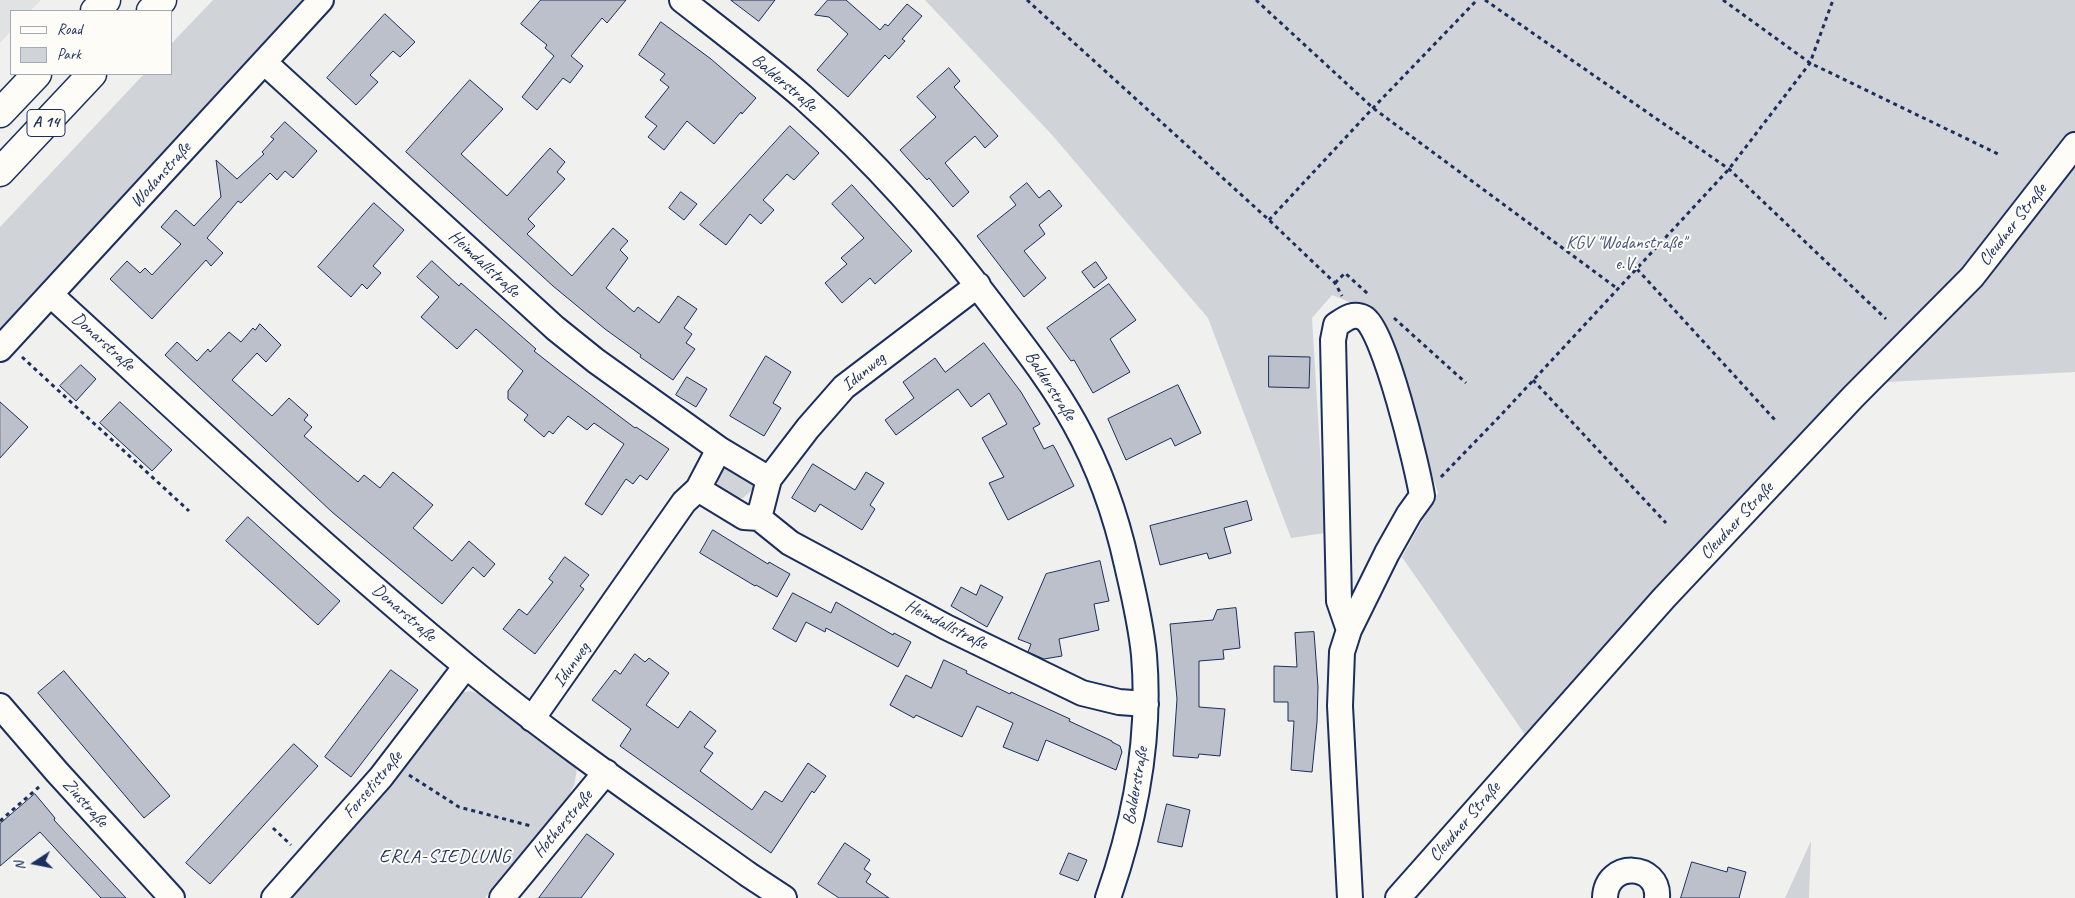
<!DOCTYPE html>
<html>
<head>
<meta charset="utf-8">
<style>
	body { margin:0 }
	#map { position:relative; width:2075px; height:898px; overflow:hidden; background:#f0f0ee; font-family:Caveat,sans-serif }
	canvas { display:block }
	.legend { position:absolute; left:10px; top:10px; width:162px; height:65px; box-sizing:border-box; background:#fdfcf7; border:1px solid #a3aaba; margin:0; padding:6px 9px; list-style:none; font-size:15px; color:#1b2f5e }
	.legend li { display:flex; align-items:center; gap:10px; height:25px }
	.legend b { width:25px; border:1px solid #a3aaba }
	.north { position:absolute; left:10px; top:838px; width:50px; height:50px; -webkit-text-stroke:4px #fdfcf7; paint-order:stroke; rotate:259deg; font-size:14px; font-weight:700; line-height:20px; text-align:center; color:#1b2f5e }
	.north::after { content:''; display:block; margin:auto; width:18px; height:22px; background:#1b2f5e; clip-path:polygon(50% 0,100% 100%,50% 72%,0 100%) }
</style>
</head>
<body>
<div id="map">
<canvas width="2075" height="898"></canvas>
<ul class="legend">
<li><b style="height:6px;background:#fdfcf7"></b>Road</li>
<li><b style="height:14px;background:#d0d3d8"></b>Park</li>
</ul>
<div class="north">N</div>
</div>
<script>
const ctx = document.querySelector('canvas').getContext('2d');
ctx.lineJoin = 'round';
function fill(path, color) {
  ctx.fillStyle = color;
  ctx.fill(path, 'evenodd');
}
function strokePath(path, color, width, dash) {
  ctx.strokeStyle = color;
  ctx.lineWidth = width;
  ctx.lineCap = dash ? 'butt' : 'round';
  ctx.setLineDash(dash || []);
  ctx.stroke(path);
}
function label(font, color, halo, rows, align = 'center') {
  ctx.font = font + ' Caveat,sans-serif';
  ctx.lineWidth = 4;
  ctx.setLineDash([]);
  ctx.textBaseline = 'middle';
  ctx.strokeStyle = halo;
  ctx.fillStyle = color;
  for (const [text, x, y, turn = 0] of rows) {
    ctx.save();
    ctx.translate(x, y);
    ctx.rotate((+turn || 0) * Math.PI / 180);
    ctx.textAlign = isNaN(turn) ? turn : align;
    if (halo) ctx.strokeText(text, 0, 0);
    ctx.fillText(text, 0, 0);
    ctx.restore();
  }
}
fill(new Path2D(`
	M 0,0 L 41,0 L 30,11 L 11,11 L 11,31 L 0,43 Z`), '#e0e2e3');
fill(new Path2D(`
	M 213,0 L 303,0 L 0,330 L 0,227 L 144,74 L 171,74 L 171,44 Z
	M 925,0 L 2075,0 L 2075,132 L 1991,237 L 1868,368 L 1679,563 L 1526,736 L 1402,557 L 1438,493 L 1379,314 L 1332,295 L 1312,318 L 1325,533 L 1291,538 L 1208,318 L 1053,136 Z
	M 2075,145 L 2075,372 L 1887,382 Z
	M 727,466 L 749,475 L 755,484 L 751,491 L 743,498 L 733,498 L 718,487 C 717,477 720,472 727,466 Z
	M 470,691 L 482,695 L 568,758 L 577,770 L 574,785 L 565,804 L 485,898 L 289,898 L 395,776 L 459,693 Z
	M 1811,841 L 1809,898 L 1785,898 Z`), '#d0d3d8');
const building = new Path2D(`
	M 541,0 L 626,0 L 607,23 L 602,18 L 571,56 L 583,66 L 570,83 L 563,78 L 537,110 L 522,97 L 554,56 L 545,48 L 547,45 L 521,24 Z
	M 731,0 L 775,0 L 759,21 Z
	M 828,0 L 846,0 L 880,30 L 885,24 L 888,26 L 907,4 L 922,16 L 902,39 L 905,41 L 889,59 L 885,55 L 848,97 L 817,70 L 848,34 L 829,17 L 815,15 Z
	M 385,14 L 415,42 L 400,57 L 393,51 L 370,75 L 378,82 L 356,105 L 327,78 Z
	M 661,22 L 711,59 L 756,98 L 742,114 L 741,112 L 714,144 L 687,121 L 664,150 L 648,137 L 657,126 L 645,117 L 669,87 L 660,80 L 665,74 L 639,55 Z
	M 949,68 L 960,81 L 954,87 L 998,136 L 985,148 L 975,136 L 945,163 L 969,192 L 953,207 L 929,178 L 927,180 L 900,150 L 936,117 L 917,97 Z
	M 470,80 L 503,109 L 461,154 L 507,196 L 550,148 L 565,162 L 557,172 L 565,179 L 528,219 L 535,226 L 527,234 L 572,276 L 613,228 L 628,241 L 620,250 L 628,258 L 606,288 L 634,312 L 638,307 L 659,323 L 678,296 L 697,309 L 684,328 L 692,334 L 686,343 L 695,349 L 673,380 L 640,357 L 641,355 L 605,329 L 553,286 L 406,152 Z
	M 285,122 L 317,151 L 293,178 L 285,171 L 277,180 L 270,173 L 241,203 L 238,201 L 207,238 L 223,253 L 211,266 L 206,260 L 152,319 L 110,279 L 127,261 L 140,273 L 145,268 L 152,275 L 181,244 L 161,227 L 176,210 L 194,226 L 221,197 L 216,160 L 237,179 L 264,154 L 262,152 L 274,139 L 271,137 Z
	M 790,126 L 819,153 L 794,180 L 787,174 L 763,200 L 774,210 L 761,224 L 750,214 L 726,245 L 700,225 Z
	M 1027,183 L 1039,198 L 1049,190 L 1062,206 L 1039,225 L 1045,234 L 1024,251 L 1046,278 L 1024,297 L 977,236 L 1016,205 L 1010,197 Z
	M 852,185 L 912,251 L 875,284 L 870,278 L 842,303 L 825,283 L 847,264 L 841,258 L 864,238 L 832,204 Z
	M 681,192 L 697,204 L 684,220 L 669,208 Z
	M 374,203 L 404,230 L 373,266 L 381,273 L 367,289 L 362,284 L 351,297 L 318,267 Z
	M 432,261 L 459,286 L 461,283 L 536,349 L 534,351 L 562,373 L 635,428 L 636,427 L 669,449 L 647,480 L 640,475 L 633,484 L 626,479 L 602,515 L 585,504 L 624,444 L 594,423 L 587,430 L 568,416 L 553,434 L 549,431 L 544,437 L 524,420 L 528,415 L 508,399 L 508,391 L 523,371 L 476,329 L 457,349 L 421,317 L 439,297 L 417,277 Z
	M 1096,262 L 1107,278 L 1094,288 L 1082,272 Z
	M 1109,284 L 1136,320 L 1110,339 L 1130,372 L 1093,393 L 1074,360 L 1071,361 L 1047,328 Z
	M 260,324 L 281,345 L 266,362 L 257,353 L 232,380 L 272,416 L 289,398 L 308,415 L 304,420 L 312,427 L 304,436 L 358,482 L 364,475 L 380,488 L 393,472 L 433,505 L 413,528 L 452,561 L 469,541 L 495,564 L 484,577 L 473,567 L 442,604 L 332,512 L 165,355 L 177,342 L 197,361 L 208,349 L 210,352 L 229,332 L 241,342 L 253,328 L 255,330 Z
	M 984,343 L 1021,392 L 1040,424 L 1033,428 L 1044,449 L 1053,445 L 1056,450 L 1074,486 L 1008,520 L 989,483 L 1004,477 L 982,438 L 1007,424 L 989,393 L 971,407 L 958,389 L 896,435 L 885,420 L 914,398 L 903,382 L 935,358 L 945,372 Z
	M 766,356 L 791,372 L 773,403 L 781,408 L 764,436 L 730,416 Z
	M 1269,356 L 1310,357 L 1309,388 L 1269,387 Z
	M 81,365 L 96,379 L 76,401 L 60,386 Z
	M 687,377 L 707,389 L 696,407 L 676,395 Z
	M 1178,385 L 1201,433 L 1175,446 L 1171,438 L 1126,460 L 1108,419 Z
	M 0,402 L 28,427 L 0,458 Z
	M 120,402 L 172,450 L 152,471 L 100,423 Z
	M 813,464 L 855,490 L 866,472 L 884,483 L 870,505 L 875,509 L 862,530 L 820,504 L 815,512 L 792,498 Z
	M 1247,501 L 1252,520 L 1224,528 L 1231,553 L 1209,559 L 1207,553 L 1160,565 L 1150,526 Z
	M 248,517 L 340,601 L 318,625 L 226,541 Z
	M 713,530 L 768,564 L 769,562 L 790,574 L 777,597 L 756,585 L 755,586 L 700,553 Z
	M 565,557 L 589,575 L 580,586 L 584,589 L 535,654 L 503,629 L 519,609 L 527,615 L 553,582 L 549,579 Z
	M 1100,561 L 1109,601 L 1094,604 L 1099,630 L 1059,639 L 1062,656 L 1044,659 L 1028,652 L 1031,644 L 1018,639 L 1046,574 Z
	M 981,585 L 1003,597 L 987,627 L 951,606 L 961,587 L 976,595 Z
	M 793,593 L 831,613 L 836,602 L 893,635 L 894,633 L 911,642 L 898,667 L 826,628 L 825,632 L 806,622 L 796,642 L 773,629 Z
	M 1236,608 L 1240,648 L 1223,650 L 1224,659 L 1199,661 L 1199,707 L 1225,709 L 1220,756 L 1199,754 L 1198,758 L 1173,756 L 1177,699 L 1170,624 L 1213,620 L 1217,610 Z
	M 1314,632 L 1318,687 L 1317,722 L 1312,772 L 1291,770 L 1294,721 L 1288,721 L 1288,702 L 1274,702 L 1274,666 L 1297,667 L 1295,633 Z
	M 635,654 L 645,662 L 649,658 L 669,673 L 646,705 L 678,728 L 690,711 L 716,731 L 704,747 L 713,753 L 700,771 L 752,810 L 765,791 L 782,802 L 808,763 L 826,776 L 814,793 L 812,791 L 771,853 L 620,746 L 631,729 L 592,700 L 615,670 L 620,674 Z
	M 944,660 L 967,671 L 966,673 L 1010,694 L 1011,692 L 1070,719 L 1069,721 L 1112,741 L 1112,742 L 1120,746 L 1122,752 L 1116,770 L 1046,740 L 1038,761 L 1003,747 L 1013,723 L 977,706 L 962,737 L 916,715 L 914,718 L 890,705 L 906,675 L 931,688 Z
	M 391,670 L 418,690 L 351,777 L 325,757 Z
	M 64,671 L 170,796 L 144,818 L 38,693 Z
	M 294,744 L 318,766 L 210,884 L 186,863 Z
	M 35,794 L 55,818 L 54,820 L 126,898 L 101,898 L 40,832 L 0,866 L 0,824 Z
	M 1167,804 L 1190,810 L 1182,847 L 1158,842 Z
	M 587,834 L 614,854 L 581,898 L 539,898 Z
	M 845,843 L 870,860 L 864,869 L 871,874 L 866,882 L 889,898 L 839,898 L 818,884 Z
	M 1069,853 L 1087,860 L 1078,881 L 1060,874 Z
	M 1692,862 L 1727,872 L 1728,867 L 1746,872 L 1739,898 L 1681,898 Z`);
fill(building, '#bbc0ca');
strokePath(building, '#1b2f5e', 1);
const minor = new Path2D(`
	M 682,0 C 723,32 765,64 804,98 C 873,160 936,230 992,305 C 1021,343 1052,382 1075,424 C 1100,469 1116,515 1127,565 C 1134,595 1141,624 1144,655 C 1151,737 1135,821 1108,898
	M 264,62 L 555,328 L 596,361 L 719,449 L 698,489 L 744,517 L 759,518 L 790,543 L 946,627 L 1082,693 L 1119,702 L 1146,704
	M 51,295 C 188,420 323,548 466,666 C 557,741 654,807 749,875 L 784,898
	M 0,349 L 321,0
	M 719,449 L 769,479 L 759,518
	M 769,479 L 808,428 L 844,387 L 978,285
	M 1349,630 L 1339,601 L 1333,340 L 1336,325 C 1345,319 1353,312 1364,318 C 1384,328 1418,469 1422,496 L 1409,514 L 1387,553 L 1349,630 L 1342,652 L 1340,706 L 1350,898
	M 0,706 L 57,772 L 172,898
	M 532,719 L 684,502 L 698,489
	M 274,898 L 381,777 L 466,666
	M 502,898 L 606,772
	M 1398,898 L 1664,598 L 1853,397 L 1972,277 L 2075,145
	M 1605,898 C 1606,860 1660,863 1657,898`);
const highway = new Path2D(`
	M 95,11 L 106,0
	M 151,11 L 162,0
	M 0,113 L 37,74
	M 0,172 L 92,74`);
strokePath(minor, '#1b2f5e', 28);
strokePath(highway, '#1b2f5e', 31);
strokePath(new Path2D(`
	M 1027,0 L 1269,220 L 1335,283 L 1342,296
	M 1256,0 L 1373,108 L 1618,289
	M 1485,0 L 1729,169 L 1886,319
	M 1723,0 L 1810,63 L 1998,154
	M 1269,220 L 1373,108 L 1477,0
	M 1637,269 L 1775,420
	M 1335,283 L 1345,273 L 1368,294
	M 1394,318 L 1466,383
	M 22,357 L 189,511
	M 1533,380 L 1666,523
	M 1441,477 L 1501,415 L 1729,169 L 1810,63 L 1833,0
	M 409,775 L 459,807 L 531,826
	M 0,821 L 39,787
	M 273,828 L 291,845`), '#1b2f5e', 3, [4, 4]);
strokePath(minor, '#fdfcf7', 24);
strokePath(highway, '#fdfcf7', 28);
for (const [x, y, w] of [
	[46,123,38]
]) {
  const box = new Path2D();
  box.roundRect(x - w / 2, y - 13.5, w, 27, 4);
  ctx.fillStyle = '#fdfcf7';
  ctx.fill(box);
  strokePath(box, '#1b2f5e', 1);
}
label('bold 16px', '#1b2f5e', null, [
	["A 14",46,123]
]);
label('18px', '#1b2f5e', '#fdfcf7', [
	["Balderstraße",784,83,40],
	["Wodanstraße",161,175,-48],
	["Cleudner Straße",2013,225,-52],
	["Heimdallstraße",484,264,43],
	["Donarstraße",103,342,42],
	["Idunweg",864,372,-39],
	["Balderstraße",1050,386,57],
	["Cleudner Straße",1737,521,-47],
	["Donarstraße",404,613,41],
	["Heimdallstraße",946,625,27],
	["Idunweg",572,665,-55],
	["Forsetistraße",373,785,-50],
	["Balderstraße",1136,786,-80],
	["Ziustraße",85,803,48],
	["Cleudner Straße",1465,822,-49],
	["Hotherstraße",563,824,-50]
]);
label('18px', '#48587c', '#fdfcf7', [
	["KGV \"Wodanstraße\"",1626,243],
	["e.V.",1626,264]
]);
ctx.letterSpacing = '1px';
label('19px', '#1b2f5e', '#fdfcf7', [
	["ERLA-SIEDLUNG",445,857]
]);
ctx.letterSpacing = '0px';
</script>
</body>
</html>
